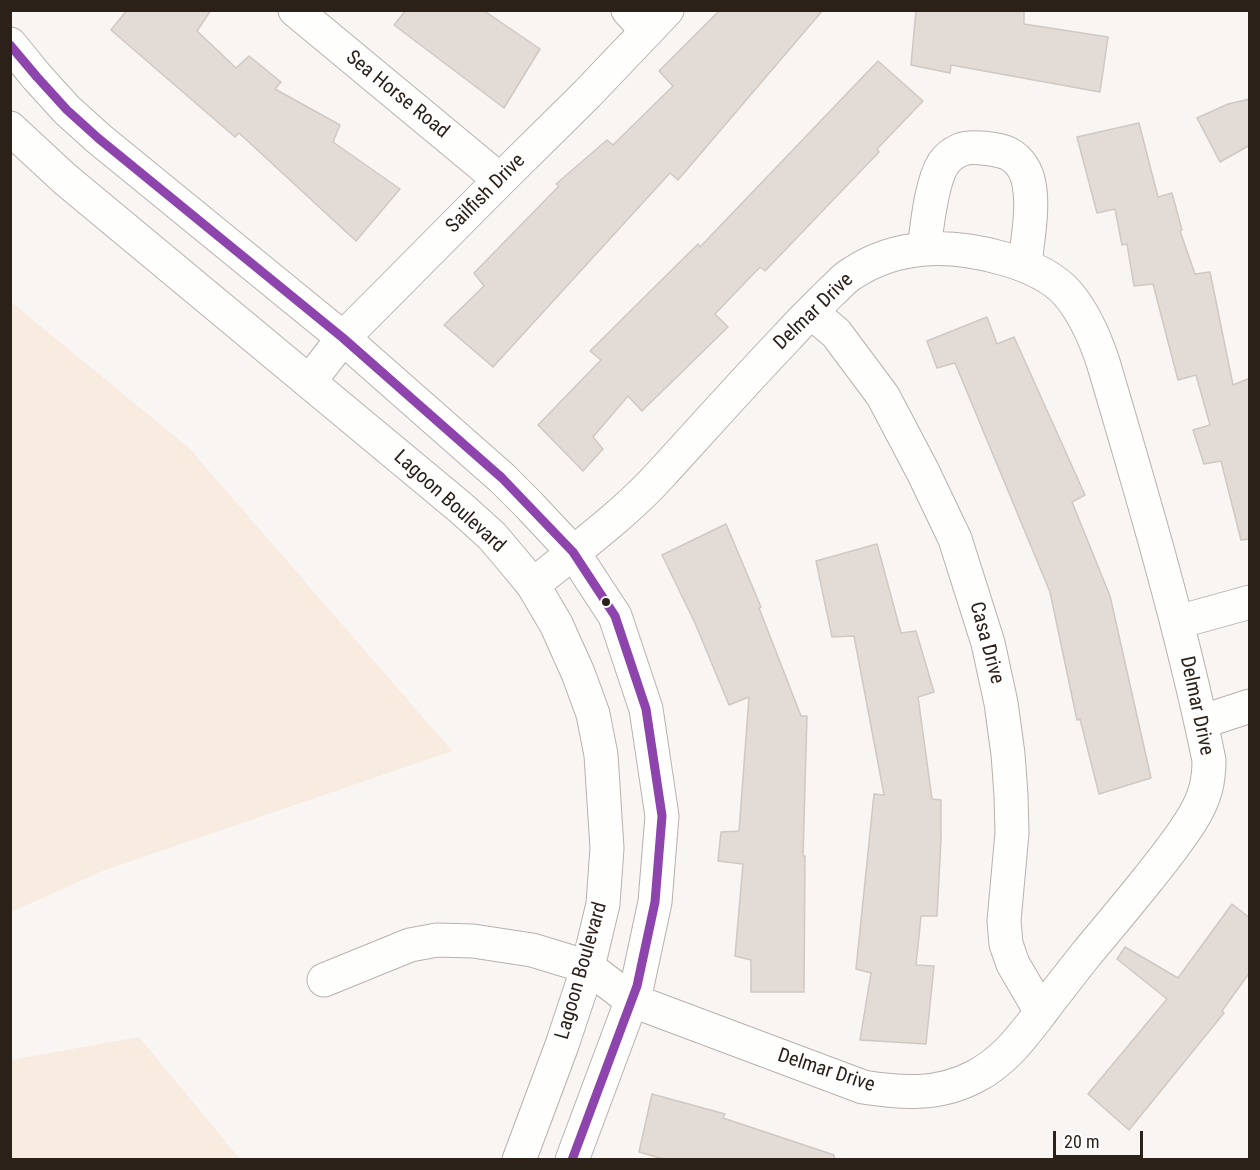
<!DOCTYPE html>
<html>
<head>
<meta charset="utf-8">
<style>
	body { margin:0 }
	#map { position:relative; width:1260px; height:1170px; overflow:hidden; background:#f8f5f3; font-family:"Roboto Condensed",sans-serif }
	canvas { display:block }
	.frame { position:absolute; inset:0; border:12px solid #2c2118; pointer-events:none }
	.scale { position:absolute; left:1053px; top:1131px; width:90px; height:27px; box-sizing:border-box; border:3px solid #2c2118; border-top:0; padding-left:8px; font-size:18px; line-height:21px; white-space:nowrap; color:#2c2118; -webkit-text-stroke:4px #fff; paint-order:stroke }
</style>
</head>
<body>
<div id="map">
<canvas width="1260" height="1170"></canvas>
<div class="frame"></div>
<div class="scale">20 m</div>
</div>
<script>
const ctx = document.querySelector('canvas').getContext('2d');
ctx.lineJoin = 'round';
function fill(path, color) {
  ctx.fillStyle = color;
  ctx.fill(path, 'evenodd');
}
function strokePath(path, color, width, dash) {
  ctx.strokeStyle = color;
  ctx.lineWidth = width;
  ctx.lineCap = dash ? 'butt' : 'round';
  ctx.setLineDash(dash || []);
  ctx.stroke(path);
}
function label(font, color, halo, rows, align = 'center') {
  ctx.font = font + ' "Roboto Condensed",sans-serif';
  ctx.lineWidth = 6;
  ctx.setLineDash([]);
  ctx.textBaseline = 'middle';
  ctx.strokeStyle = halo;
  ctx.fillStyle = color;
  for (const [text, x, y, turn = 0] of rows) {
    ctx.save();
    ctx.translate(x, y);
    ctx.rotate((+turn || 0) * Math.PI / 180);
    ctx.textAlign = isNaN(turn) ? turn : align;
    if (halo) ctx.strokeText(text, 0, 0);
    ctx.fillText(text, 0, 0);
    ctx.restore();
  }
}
fill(new Path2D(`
	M 11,302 L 189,448 L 452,751 L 102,871 L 11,912 Z
	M 139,1037 L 240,1159 L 11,1159 L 11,1060 Z`), '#f8ebdf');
const building = new Path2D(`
	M 127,10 L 211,10 L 197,31 L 236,68 L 249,56 L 281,82 L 275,89 L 340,125 L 333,142 L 400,189 L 356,241 L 239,133 L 235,137 L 111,30 Z
	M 406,10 L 483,10 L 540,49 L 504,108 L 394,25 Z
	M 720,10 L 823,10 L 678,180 L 670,173 L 493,367 L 444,325 L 484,286 L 474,273 L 559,186 L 556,184 L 607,140 L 613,145 L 673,86 L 659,71 Z
	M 916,10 L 1024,10 L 1024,24 L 1108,37 L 1100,92 L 951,65 L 950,73 L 911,65 Z
	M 878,61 L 923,101 L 877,149 L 879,152 L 765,271 L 760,267 L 715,314 L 728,327 L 642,411 L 628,396 L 593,437 L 603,449 L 583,471 L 538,425 L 601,360 L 590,351 L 698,244 L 700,247 Z
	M 1250,99 L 1250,145 L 1220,162 L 1197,118 L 1228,104 Z
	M 1139,123 L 1158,197 L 1172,193 L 1182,230 L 1180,231 L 1195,274 L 1210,272 L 1233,385 L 1250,378 L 1250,539 L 1241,540 L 1221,461 L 1204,464 L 1193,430 L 1210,425 L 1196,375 L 1178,380 L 1153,284 L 1134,286 L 1127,244 L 1122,245 L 1115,209 L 1097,213 L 1077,137 Z
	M 987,317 L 997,344 L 1014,337 L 1085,495 L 1072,502 L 1110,596 L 1151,778 L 1099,794 L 1080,719 L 1077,720 L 1050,592 L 955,363 L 937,368 L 927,341 Z
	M 726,524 L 761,607 L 759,608 L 801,716 L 807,716 L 803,856 L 805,856 L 804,992 L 751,992 L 751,960 L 735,956 L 743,864 L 718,861 L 721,832 L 739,831 L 749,697 L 729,705 L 695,623 L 662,555 Z
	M 877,544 L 901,633 L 916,631 L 934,692 L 918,697 L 932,799 L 941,800 L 941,839 L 937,916 L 921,916 L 916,965 L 934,966 L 926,1044 L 860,1040 L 871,973 L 856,969 L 874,794 L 884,795 L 854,636 L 832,637 L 816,561 Z
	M 1232,904 L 1250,918 L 1250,972 L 1222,1011 L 1224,1013 L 1129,1130 L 1088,1094 L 1167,999 L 1117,959 L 1125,947 L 1178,978 Z
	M 652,1094 L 725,1114 L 723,1118 L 834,1155 L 834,1160 L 667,1160 L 639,1152 Z`);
fill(building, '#e2dbd6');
strokePath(building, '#cfc8c3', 1.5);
const minor = new Path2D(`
	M 295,10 L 500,180
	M 628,10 L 647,31
	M 10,44 L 37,77 L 67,110 L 98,138 L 343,338 L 502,478 L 529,505 L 573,552 L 615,616 L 646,709 L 662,816 L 655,902 L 637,986 L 572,1160
	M 10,128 L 65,179 L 461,508 L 492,536 L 514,562 L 533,585 L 556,624 L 578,673 L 593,714 L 601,755 L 607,848 L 603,904 L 588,967 L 562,1045 L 519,1160
	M 924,249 C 927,227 931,183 943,164 C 947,158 953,153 960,150 C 971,145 999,149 1009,154 C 1020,160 1027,172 1029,184 C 1034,209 1027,241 1025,266
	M 811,312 L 836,333 L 883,396 L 923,472 L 955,539 L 988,643 L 1001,703 L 1008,754 L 1011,795 L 1012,833 L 1004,921 L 1006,944 L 1013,964 L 1041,1012
	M 309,382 L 343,338 L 500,180 L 587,94 L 667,10
	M 1178,622 L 1250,602
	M 1201,722 L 1250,706
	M 324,980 L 410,945 L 437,940 L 473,941 L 532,950 L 588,967 L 631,1000 L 863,1087 C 901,1093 938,1096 974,1077 C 1004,1062 1022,1037 1042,1011 C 1057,991 1072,972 1087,953 C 1108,928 1128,904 1148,879 C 1164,859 1181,838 1194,816 C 1205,797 1209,782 1209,760 C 1181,625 1142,494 1103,362 C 1095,338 1085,314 1068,294 C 1040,261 966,246 925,249 C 900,251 874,259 853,273 C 845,277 839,285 832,291 C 817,306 802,320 788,336 C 745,381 704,427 662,473 C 623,516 578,548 533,585`);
strokePath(minor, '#b8b1ac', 35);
strokePath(minor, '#fefefd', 33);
strokePath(new Path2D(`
	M 10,45 L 37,77 L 67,110 L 98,138 L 343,338 L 502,478 L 573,552 L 615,616 L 646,709 L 662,816 L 655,902 L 637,986 L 572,1160`), '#8e44ad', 9);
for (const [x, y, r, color] of [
	[606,602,5,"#2c2118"]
]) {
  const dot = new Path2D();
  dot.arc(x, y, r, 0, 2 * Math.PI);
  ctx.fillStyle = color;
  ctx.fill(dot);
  strokePath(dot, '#fff', 2);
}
label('20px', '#2c2118', '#fff', [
	["Sea Horse Road",397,95,39],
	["Sailfish Drive",486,194,-45],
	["Delmar Drive",814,312,-44],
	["Lagoon Boulevard",449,502,42],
	["Casa Drive",986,643,75],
	["Delmar Drive",1196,706,78],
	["Lagoon Boulevard",582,971,-74],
	["Delmar Drive",826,1071,18]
]);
</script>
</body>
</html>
